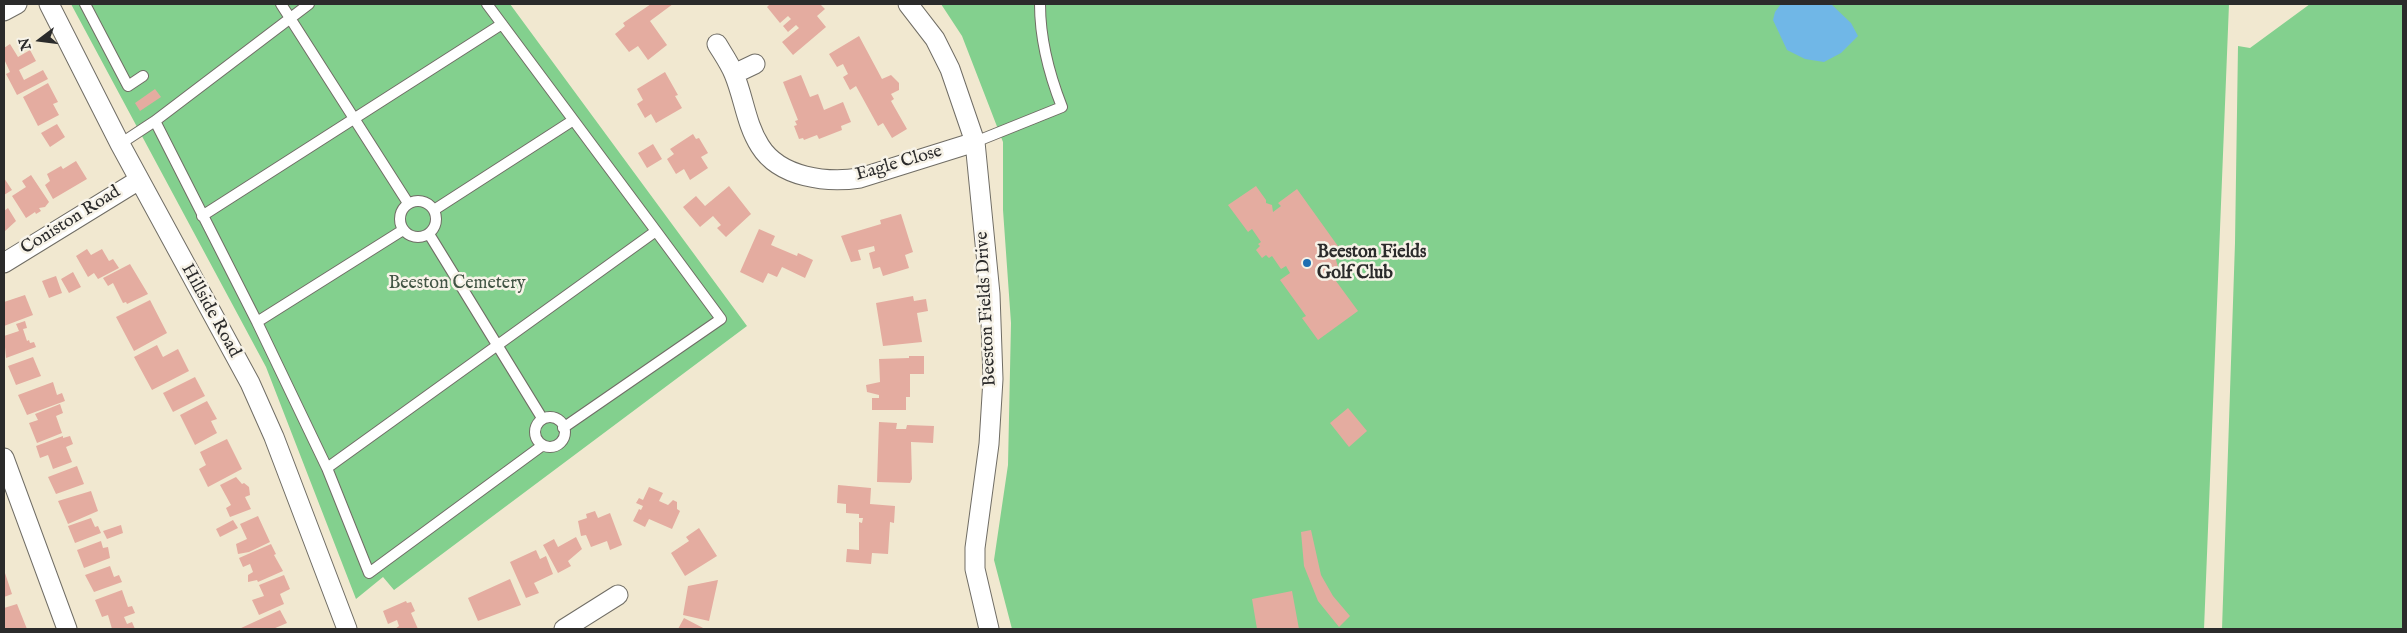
<!DOCTYPE html>
<html>
<head>
<meta charset="utf-8">
<style>
	body { margin:0 }
	#map { position:relative; width:2407px; height:633px; overflow:hidden; background:#f1e8d0; font-family:"IM FELL English",serif }
	canvas { display:block }
	.frame { position:absolute; inset:0; border:5px solid #2b2b2b; pointer-events:none }
	.north { position:absolute; left:15px; top:15px; width:50px; height:50px; -webkit-text-stroke:4px #f7f3e8; paint-order:stroke; rotate:255deg; font-size:14px; font-weight:700; line-height:20px; text-align:center; color:#2b2b2b }
	.north::after { content:''; display:block; margin:auto; width:18px; height:22px; background:#2b2b2b; clip-path:polygon(50% 0,100% 100%,50% 72%,0 100%) }
</style>
</head>
<body>
<div id="map">
<canvas width="2407" height="633"></canvas>
<div class="frame"></div>
<div class="north">N</div>
</div>
<script>
const ctx = document.querySelector('canvas').getContext('2d');
ctx.lineJoin = 'round';
function fill(path, color) {
  ctx.fillStyle = color;
  ctx.fill(path, 'evenodd');
}
function strokePath(path, color, width, dash) {
  ctx.strokeStyle = color;
  ctx.lineWidth = width;
  ctx.lineCap = dash ? 'butt' : 'round';
  ctx.setLineDash(dash || []);
  ctx.stroke(path);
}
function label(font, color, halo, rows, align = 'center') {
  ctx.font = font + ' "IM FELL English",serif';
  ctx.lineWidth = 5;
  ctx.setLineDash([]);
  ctx.textBaseline = 'middle';
  ctx.strokeStyle = halo;
  ctx.fillStyle = color;
  for (const [text, x, y, turn = 0] of rows) {
    ctx.save();
    ctx.translate(x, y);
    ctx.rotate((+turn || 0) * Math.PI / 180);
    ctx.textAlign = isNaN(turn) ? turn : align;
    if (halo) ctx.strokeText(text, 0, 0);
    ctx.fillText(text, 0, 0);
    ctx.restore();
  }
}
fill(new Path2D(`
	M 71,4 L 510,4 L 747,326 L 394,590 L 383,577 L 356,599 L 266,367 Z
	M 941,4 L 2229,4 L 2204,629 L 1012,629 L 994,560 L 1008,465 L 1011,323 L 1003,210 L 1003,142 L 962,36 Z
	M 2310,4 L 2403,4 L 2403,629 L 2222,629 L 2235,243 L 2238,46 L 2250,48 Z`), '#83d08e');
fill(new Path2D(`
	M 1781,4 L 1831,4 L 1851,23 L 1858,36 L 1841,53 L 1824,62 L 1805,59 L 1787,50 L 1773,20 L 1775,12 Z`), '#70b7e7');
fill(new Path2D(`
	M 651,4 L 673,4 L 650,21 L 667,45 L 648,60 L 638,46 L 629,52 L 615,34 L 625,26 L 623,23 Z
	M 770,4 L 820,4 L 825,9 L 817,16 L 826,27 L 793,55 L 782,42 L 799,28 L 796,25 L 788,32 L 783,26 L 791,19 L 788,16 L 780,23 L 767,7 Z
	M 859,36 L 882,79 L 891,75 L 899,83 L 899,90 L 891,94 L 894,99 L 891,101 L 907,129 L 892,138 L 883,123 L 878,126 L 856,86 L 850,90 L 843,77 L 848,74 L 843,64 L 837,67 L 829,54 Z
	M 10,44 L 18,57 L 30,50 L 36,61 L 19,70 L 24,80 L 43,70 L 48,79 L 17,95 L 6,74 L 10,72 L 4,59 L 4,48 Z
	M 665,72 L 678,95 L 675,96 L 682,108 L 656,123 L 651,114 L 645,118 L 637,104 L 643,100 L 637,89 Z
	M 801,75 L 810,97 L 818,94 L 824,110 L 843,102 L 851,122 L 841,126 L 842,130 L 819,139 L 817,135 L 804,140 L 803,138 L 799,139 L 794,126 L 797,125 L 795,121 L 798,120 L 783,82 Z
	M 48,83 L 58,102 L 53,104 L 59,115 L 38,126 L 23,97 Z
	M 155,89 L 161,97 L 140,111 L 135,103 Z
	M 57,124 L 65,137 L 50,147 L 41,133 Z
	M 693,134 L 696,139 L 699,138 L 708,153 L 701,157 L 708,168 L 690,180 L 684,169 L 676,174 L 667,159 L 674,154 L 670,149 Z
	M 653,144 L 662,159 L 647,168 L 638,153 Z
	M 76,161 L 87,179 L 53,199 L 45,185 L 50,181 L 47,174 L 61,166 L 63,169 Z
	M 31,175 L 49,202 L 45,207 L 39,208 L 41,211 L 36,214 L 35,212 L 26,218 L 12,196 L 26,187 L 22,181 Z
	M 4,178 L 12,190 L 4,195 Z
	M 729,186 L 751,214 L 726,237 L 717,228 L 721,225 L 713,216 L 700,227 L 683,207 L 696,196 L 705,206 Z
	M 1256,186 L 1266,200 L 1266,203 L 1272,205 L 1273,212 L 1281,206 L 1278,203 L 1297,189 L 1340,249 L 1336,260 L 1338,267 L 1336,281 L 1358,311 L 1318,340 L 1302,318 L 1306,316 L 1280,280 L 1290,273 L 1286,266 L 1281,269 L 1272,256 L 1269,258 L 1266,255 L 1262,258 L 1256,250 L 1260,246 L 1258,244 L 1261,242 L 1252,229 L 1248,232 L 1228,205 Z
	M 8,208 L 16,221 L 4,232 L 4,211 Z
	M 901,214 L 913,252 L 905,255 L 909,268 L 883,276 L 880,267 L 873,269 L 869,253 L 875,251 L 874,246 L 858,250 L 861,260 L 851,262 L 841,236 L 881,224 L 880,220 Z
	M 759,229 L 775,236 L 771,245 L 797,256 L 798,253 L 813,260 L 805,278 L 782,267 L 777,277 L 768,273 L 763,283 L 740,272 Z
	M 87,249 L 91,255 L 102,249 L 109,261 L 113,259 L 119,268 L 98,279 L 94,273 L 88,277 L 76,256 Z
	M 130,264 L 148,294 L 127,304 L 126,302 L 123,303 L 113,283 L 108,286 L 103,278 Z
	M 73,272 L 81,287 L 69,293 L 61,279 Z
	M 56,276 L 62,293 L 49,298 L 42,281 Z
	M 25,295 L 33,315 L 4,326 L 4,302 Z
	M 913,296 L 914,301 L 926,299 L 928,311 L 917,313 L 922,342 L 883,346 L 876,303 Z
	M 150,300 L 167,333 L 134,351 L 116,317 Z
	M 25,321 L 27,328 L 23,329 L 27,341 L 29,340 L 30,343 L 34,342 L 36,347 L 6,358 L 4,336 L 19,331 L 16,324 Z
	M 157,345 L 163,357 L 178,349 L 189,371 L 152,390 L 134,357 Z
	M 909,356 L 924,356 L 924,374 L 910,374 L 910,397 L 906,397 L 906,410 L 872,410 L 872,398 L 879,398 L 879,395 L 867,392 L 866,385 L 880,382 L 879,359 L 909,358 Z
	M 33,357 L 41,376 L 16,385 L 8,366 Z
	M 195,377 L 205,396 L 173,412 L 163,393 Z
	M 53,382 L 57,395 L 62,393 L 65,401 L 27,415 L 18,395 Z
	M 207,401 L 217,419 L 211,421 L 217,433 L 195,445 L 180,415 Z
	M 60,404 L 63,413 L 56,416 L 62,433 L 37,443 L 29,423 L 38,420 L 35,414 Z
	M 1348,408 L 1367,431 L 1349,447 L 1330,423 Z
	M 879,422 L 897,423 L 896,429 L 906,429 L 907,425 L 934,426 L 933,443 L 911,442 L 912,479 L 910,483 L 877,482 Z
	M 63,436 L 63,438 L 70,436 L 73,444 L 66,447 L 72,462 L 53,469 L 48,455 L 40,458 L 36,446 Z
	M 227,439 L 242,469 L 208,487 L 199,469 L 206,465 L 200,452 Z
	M 77,466 L 84,484 L 56,494 L 48,477 Z
	M 236,477 L 242,484 L 244,483 L 249,487 L 250,495 L 245,497 L 251,509 L 230,517 L 226,508 L 231,505 L 220,485 Z
	M 838,485 L 871,488 L 870,504 L 895,506 L 894,523 L 890,522 L 888,554 L 872,553 L 871,564 L 846,562 L 847,549 L 859,550 L 859,522 L 862,523 L 863,518 L 859,518 L 859,514 L 846,513 L 846,504 L 837,503 Z
	M 649,487 L 663,493 L 659,501 L 668,505 L 673,500 L 677,502 L 677,509 L 680,511 L 672,529 L 649,519 L 645,527 L 633,521 L 639,509 L 641,510 L 643,506 L 636,503 L 639,498 L 643,500 Z
	M 91,491 L 98,511 L 68,524 L 58,501 Z
	M 595,511 L 598,518 L 610,513 L 622,545 L 610,550 L 607,541 L 591,547 L 586,535 L 581,536 L 578,521 L 587,518 L 586,514 Z
	M 258,516 L 270,542 L 249,552 L 238,554 L 236,544 L 247,539 L 240,524 Z
	M 91,518 L 95,527 L 98,526 L 101,533 L 75,543 L 68,526 Z
	M 233,520 L 238,528 L 220,537 L 216,529 Z
	M 121,525 L 123,533 L 107,539 L 103,531 Z
	M 699,528 L 717,556 L 685,576 L 671,553 L 689,541 L 686,537 Z
	M 1311,530 L 1321,575 L 1333,596 L 1350,616 L 1339,627 L 1318,601 L 1304,566 L 1301,532 Z
	M 576,537 L 582,549 L 568,561 L 571,566 L 558,573 L 543,545 L 554,539 L 558,547 Z
	M 101,541 L 103,548 L 108,547 L 110,558 L 84,568 L 77,550 Z
	M 271,544 L 276,554 L 274,555 L 283,571 L 258,582 L 257,580 L 248,582 L 248,575 L 253,572 L 250,564 L 243,567 L 239,558 Z
	M 536,550 L 540,559 L 546,556 L 553,574 L 534,583 L 539,593 L 526,598 L 510,562 Z
	M 110,566 L 114,577 L 119,575 L 122,582 L 94,592 L 85,575 Z
	M 4,570 L 12,594 L 4,597 Z
	M 284,575 L 290,589 L 280,594 L 284,604 L 259,615 L 252,600 L 264,596 L 259,585 Z
	M 510,579 L 521,605 L 478,621 L 468,598 Z
	M 718,580 L 709,621 L 683,615 L 688,586 Z
	M 122,590 L 128,607 L 132,606 L 135,613 L 124,617 L 127,624 L 132,622 L 135,629 L 112,629 L 108,615 L 102,617 L 95,600 Z
	M 1292,591 L 1299,629 L 1257,629 L 1252,599 Z
	M 406,601 L 407,603 L 411,602 L 415,611 L 411,613 L 418,629 L 395,629 L 399,626 L 397,620 L 388,624 L 383,611 Z
	M 17,604 L 27,629 L 4,629 L 4,608 Z
	M 280,610 L 287,623 L 273,629 L 239,629 Z
	M 684,618 L 705,629 L 678,629 Z`), '#e4aca0');
const lane = new Path2D(`
	M 85,4 L 128,86 L 143,76
	M 281,4 L 408,203
	M 309,4 L 155,121 L 257,322 L 327,468
	M 487,4 L 656,231
	M 975,142 L 1062,107 C 1049,74 1040,40 1040,4
	M 120,144 L 155,121
	M400 219a18 18 0 1 1 36 0a18 18 0 1 1-36 0Z
	M 434,210 L 572,121
	M 202,216 L 502,24
	M 429,234 L 542,418
	M 257,322 L 403,230
	M535 432a15 15 0 1 1 30 0a15 15 0 1 1-30 0Z
	M 543,445 L 369,573 L 327,468 L 656,231 L 721,319 L 563,428`);
const street = new Path2D(`
	M 49,4 L 120,144 L 250,383 L 274,437 L 347,629
	M 908,4 L 935,39 L 950,69 L 975,142 L 990,294 L 993,379 L 989,444 L 975,548 L 975,569 L 989,629
	M 4,11 L 17,4
	M 717,44 C 723,54 730,64 734,74 C 744,98 746,124 760,146 C 780,178 827,183 860,178 L 975,142
	M 734,74 L 755,64
	M 4,263 L 139,180
	M 4,458 L 67,629
	M 564,629 L 618,595`);
strokePath(lane, '#706d65', 12);
strokePath(street, '#706d65', 21);
strokePath(lane, '#fff', 10);
strokePath(street, '#fff', 19);
for (const [x, y, r, color] of [
	[1307,263,5,"#1f6fb2"]
]) {
  const dot = new Path2D();
  dot.arc(x, y, r, 0, 2 * Math.PI);
  ctx.fillStyle = color;
  ctx.fill(dot);
  strokePath(dot, '#f7f3e8', 2);
}
label('18px', '#2b2b2b', '#f7f3e8', [
	["Eagle Close",899,164,-16],
	["Coniston Road",71,221,-32],
	["Beeston Fields Drive",987,309,-93],
	["Hillside Road",210,311,61]
]);
label('bold 18px', '#2b2b2b', '#f7f3e8', [
	["Beeston Fields",1317,253],
	["Golf Club",1317,274]
], 'left');
label('18px', '#415444', '#f7f3e8', [
	["Beeston Cemetery",457,284]
]);
</script>
</body>
</html>
